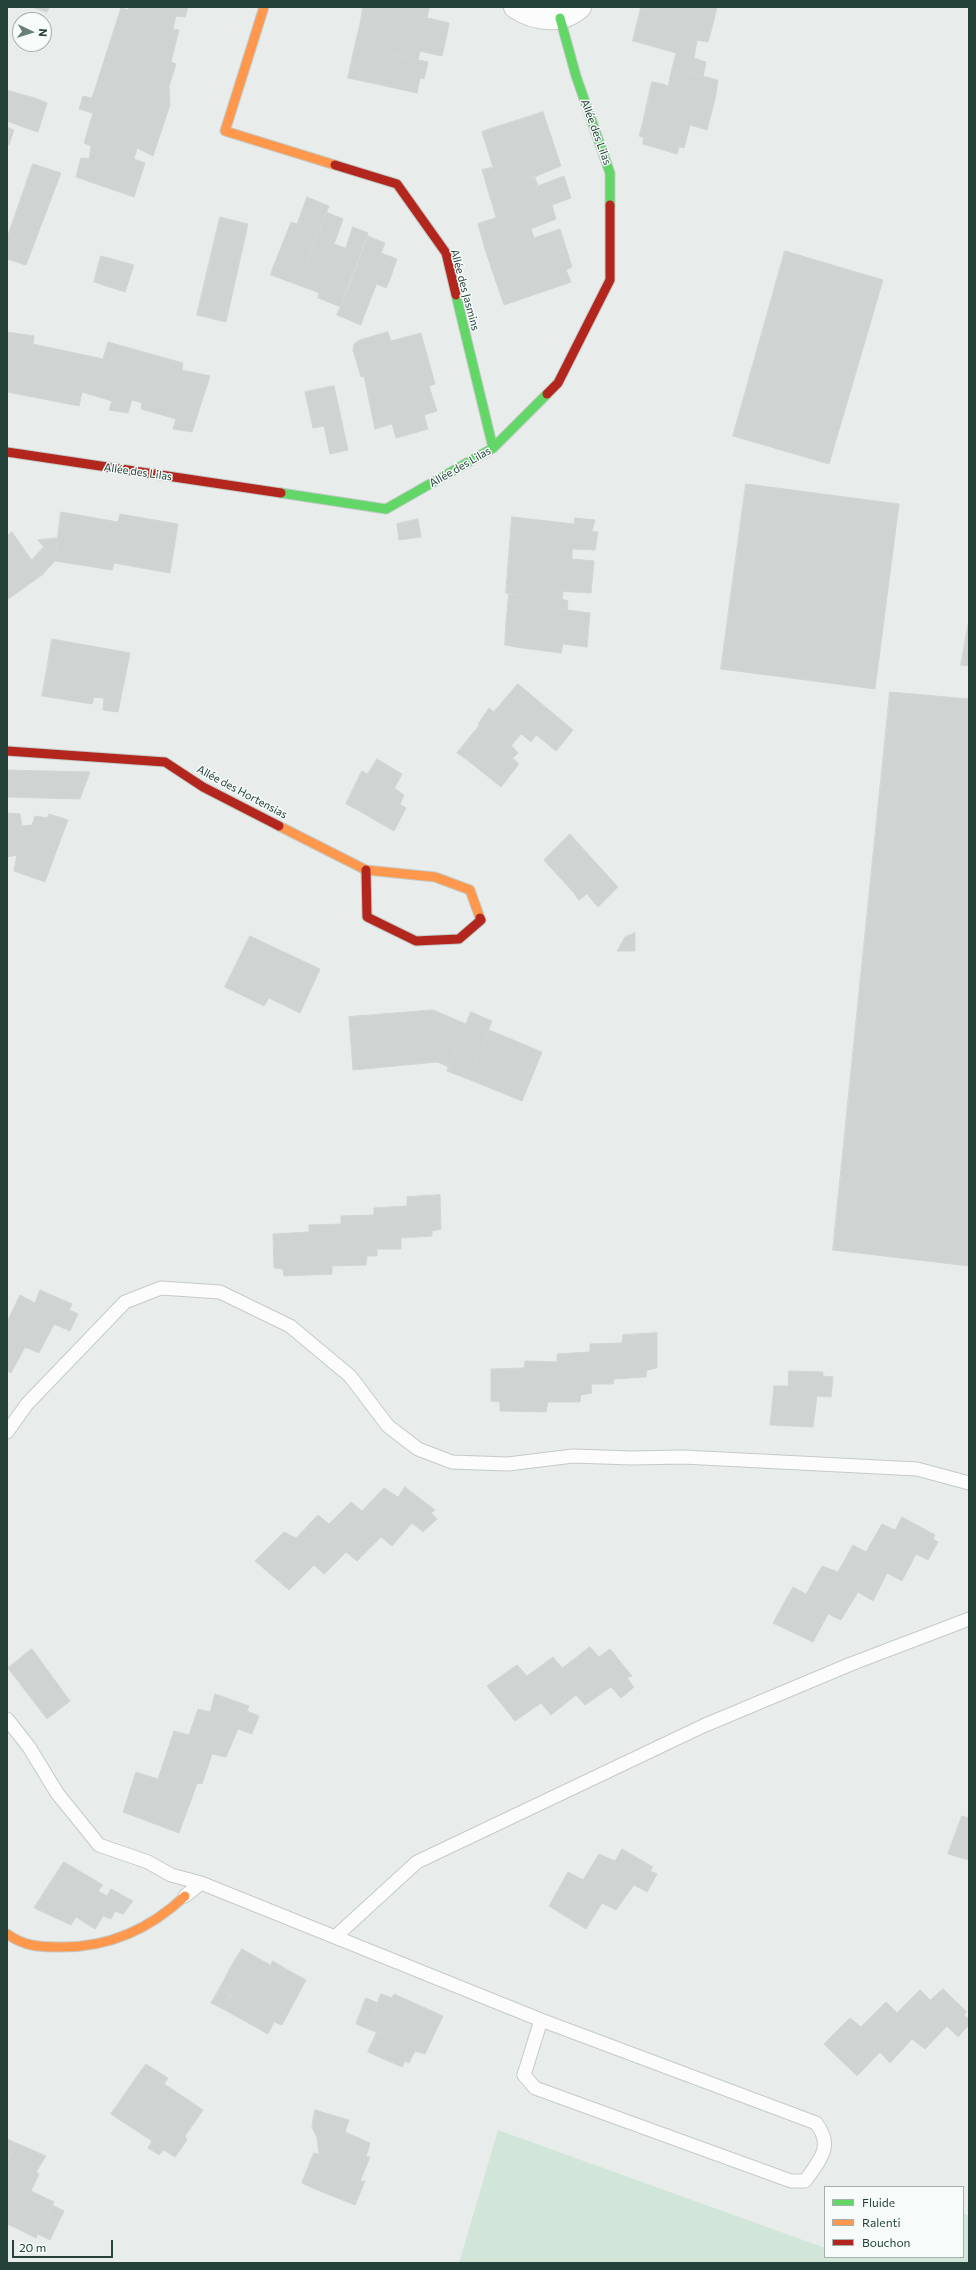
<!DOCTYPE html>
<html>
<head>
<meta charset="utf-8">
<style>
	body { margin:0 }
	#map { position:relative; width:976px; height:2270px; overflow:hidden; background:#e8edeb; font-family:Commissioner,sans-serif }
	canvas { display:block }
	.frame { position:absolute; inset:0; border:8px solid #24423a; pointer-events:none }
	.legend { position:absolute; left:824px; top:2186px; width:140px; height:72px; box-sizing:border-box; background:#f7fbf9; border:1px solid #a3b1ad; margin:0; padding:5px 7px; list-style:none; font-size:12px; color:#24423a }
	.legend li { display:flex; align-items:center; gap:8px; height:20px }
	.legend b { width:20px; border:1px solid #a3b1ad }
	.north { position:absolute; left:12px; top:12px; width:40px; height:40px; box-sizing:border-box; background:#f7fbf9; border:1px solid #a3b1ad; border-radius:50%; rotate:94deg; font-size:11px; font-weight:700; line-height:16px; text-align:center; color:#24423a }
	.north::after { content:''; display:block; margin:auto; width:14px; height:18px; background:#697e78; clip-path:polygon(50% 0,100% 100%,50% 72%,0 100%) }
	.scale { position:absolute; left:12px; top:2240px; width:101px; height:18px; box-sizing:border-box; border:2px solid #24423a; border-top:0; padding-left:5px; font-size:12px; line-height:14px; white-space:nowrap; color:#24423a; -webkit-text-stroke:3px #f7fbf9; paint-order:stroke }
</style>
</head>
<body>
<div id="map">
<canvas width="976" height="2270"></canvas>
<div class="frame"></div>
<ul class="legend">
<li><b style="height:5px;background:#63d668"></b>Fluide</li>
<li><b style="height:5px;background:#ff974d"></b>Ralenti</li>
<li><b style="height:5px;background:#b3261e"></b>Bouchon</li>
</ul>
<div class="north">N</div>
<div class="scale">20 m</div>
</div>
<script>
const ctx = document.querySelector('canvas').getContext('2d');
ctx.lineJoin = 'round';
function fill(path, color) {
  ctx.fillStyle = color;
  ctx.fill(path, 'evenodd');
}
function strokePath(path, color, width, dash) {
  ctx.strokeStyle = color;
  ctx.lineWidth = width;
  ctx.lineCap = dash ? 'butt' : 'round';
  ctx.setLineDash(dash || []);
  ctx.stroke(path);
}
function label(font, color, halo, rows, align = 'center') {
  ctx.font = font + ' Commissioner,sans-serif';
  ctx.lineWidth = 3;
  ctx.setLineDash([]);
  ctx.textBaseline = 'middle';
  ctx.strokeStyle = halo;
  ctx.fillStyle = color;
  for (const [text, x, y, turn = 0] of rows) {
    ctx.save();
    ctx.translate(x, y);
    ctx.rotate((+turn || 0) * Math.PI / 180);
    ctx.textAlign = isNaN(turn) ? turn : align;
    if (halo) ctx.strokeText(text, 0, 0);
    ctx.fillText(text, 0, 0);
    ctx.restore();
  }
}
fill(new Path2D(`
	M 498,2130 L 825,2248 L 825,2257 L 963,2257 L 963,2213 L 969,2216 L 969,2263 L 459,2263 Z`), '#d1e6d8');
const building = new Path2D(`
	M 32,7 L 49,7 L 47,12 Z
	M 129,7 L 188,7 L 185,17 L 176,16 L 173,29 L 179,30 L 171,62 L 176,64 L 169,86 L 162,85 L 159,101 L 170,105 L 153,156 L 137,148 L 134,159 L 145,163 L 134,197 L 76,177 L 81,158 L 89,159 L 91,146 L 84,143 L 93,113 L 79,109 L 83,96 L 92,98 L 121,8 L 128,10 Z
	M 363,7 L 374,7 L 371,23 L 361,21 Z
	M 374,7 L 421,7 L 419,16 L 449,23 L 446,39 L 371,23 Z
	M 421,7 L 429,8 L 427,18 L 419,16 Z
	M 641,7 L 651,7 L 650,10 Z
	M 651,7 L 717,7 L 713,24 L 650,10 Z
	M 641,8 L 650,10 L 641,43 L 633,41 Z
	M 650,10 L 713,24 L 708,42 L 697,40 L 694,58 L 706,62 L 703,77 L 672,69 L 676,53 L 641,43 Z
	M 361,21 L 371,23 L 366,48 L 355,46 Z
	M 371,23 L 446,39 L 442,56 L 410,49 L 408,57 L 366,48 Z
	M 355,46 L 366,48 L 358,80 L 348,78 Z
	M 366,48 L 428,62 L 424,79 L 420,78 L 417,93 L 358,80 Z
	M 410,49 L 420,51 L 418,60 L 408,57 Z
	M 672,69 L 718,80 L 715,99 L 698,95 L 684,148 L 639,136 L 644,118 L 654,120 L 663,84 L 668,86 Z
	M 652,82 L 663,84 L 654,120 L 644,118 Z
	M 162,85 L 169,86 L 170,105 L 159,101 Z
	M 7,90 L 20,94 L 10,122 L 7,122 Z
	M 20,94 L 35,98 L 23,127 L 10,122 Z
	M 698,95 L 715,99 L 707,130 L 690,125 Z
	M 35,98 L 47,103 L 38,132 L 23,127 Z
	M 543,112 L 561,166 L 527,180 L 530,189 L 564,176 L 571,198 L 552,205 L 556,219 L 523,232 L 525,241 L 560,229 L 572,267 L 566,270 L 571,282 L 513,302 L 486,221 L 506,214 L 491,168 L 501,164 L 490,129 Z
	M 7,127 L 14,130 L 9,145 L 7,144 Z
	M 490,129 L 501,164 L 493,167 L 482,132 Z
	M 644,137 L 679,147 L 677,154 L 643,144 Z
	M 33,164 L 61,173 L 26,265 L 7,259 L 7,238 Z
	M 491,168 L 506,214 L 496,217 L 482,170 Z
	M 534,176 L 538,185 L 530,189 L 527,180 Z
	M 307,197 L 329,206 L 302,276 L 274,265 L 291,222 L 297,224 Z
	M 326,212 L 343,219 L 330,256 L 333,258 L 323,284 L 302,276 Z
	M 220,217 L 248,224 L 226,322 L 197,315 Z
	M 486,221 L 494,246 L 485,249 L 478,224 Z
	M 353,227 L 368,233 L 343,299 L 320,291 L 333,258 L 341,261 Z
	M 531,229 L 534,238 L 525,241 L 523,232 Z
	M 368,236 L 385,243 L 381,253 L 397,259 L 390,279 L 380,275 L 364,316 L 341,307 Z
	M 334,244 L 345,248 L 341,261 L 330,256 Z
	M 494,246 L 501,267 L 492,270 L 485,249 Z
	M 785,251 L 883,280 L 829,464 L 733,436 Z
	M 101,256 L 134,265 L 125,292 L 94,282 Z
	M 274,265 L 302,276 L 298,285 L 271,275 Z
	M 501,267 L 513,302 L 504,305 L 492,270 Z
	M 380,275 L 390,279 L 386,288 L 377,284 Z
	M 302,276 L 323,284 L 320,293 L 298,285 Z
	M 320,291 L 343,299 L 341,307 L 318,298 Z
	M 341,307 L 364,316 L 361,325 L 337,315 Z
	M 7,332 L 34,336 L 33,344 L 103,359 L 108,342 L 183,363 L 182,370 L 210,376 L 192,432 L 173,429 L 176,419 L 141,409 L 142,403 L 132,400 L 128,413 L 109,410 L 112,401 L 82,392 L 79,406 L 7,392 Z
	M 388,332 L 391,341 L 421,333 L 435,384 L 429,386 L 437,411 L 424,415 L 428,429 L 396,438 L 392,424 L 375,429 L 364,376 L 361,377 L 353,350 L 354,344 L 360,340 Z
	M 334,386 L 348,450 L 330,454 L 324,426 L 313,428 L 305,392 Z
	M 746,484 L 899,504 L 875,689 L 721,669 Z
	M 61,512 L 118,522 L 120,514 L 178,524 L 170,573 L 114,563 L 112,570 L 55,561 Z
	M 512,517 L 530,519 L 523,595 L 506,593 Z
	M 575,518 L 595,520 L 592,531 L 598,532 L 595,550 L 572,549 L 572,559 L 594,561 L 591,593 L 556,591 L 555,598 L 562,599 L 560,609 L 590,613 L 587,647 L 524,631 L 527,595 L 523,595 L 530,519 L 574,524 Z
	M 418,519 L 421,537 L 399,540 L 397,524 Z
	M 12,532 L 42,575 L 7,600 L 7,536 Z
	M 58,538 L 55,561 L 38,540 Z
	M 44,547 L 55,561 L 42,575 L 32,560 Z
	M 556,591 L 563,592 L 562,599 L 555,598 Z
	M 509,594 L 527,595 L 524,631 L 506,626 Z
	M 562,599 L 568,601 L 567,610 L 560,609 Z
	M 969,619 L 969,666 L 961,665 Z
	M 506,626 L 524,631 L 522,648 L 505,645 Z
	M 524,631 L 587,647 L 563,644 L 561,653 L 522,648 Z
	M 52,639 L 130,653 L 118,712 L 103,710 L 104,698 L 94,697 L 92,704 L 55,698 L 56,683 L 45,680 Z
	M 45,680 L 56,683 L 55,698 L 42,696 Z
	M 518,684 L 573,730 L 556,751 L 529,729 L 524,736 L 521,734 L 506,752 L 519,764 L 501,787 L 466,759 L 489,731 L 478,724 L 489,708 L 503,719 L 514,705 L 506,698 Z
	M 890,692 L 969,699 L 969,1266 L 833,1250 Z
	M 506,698 L 514,705 L 503,719 L 494,712 Z
	M 480,725 L 489,731 L 466,759 L 457,753 Z
	M 529,729 L 536,735 L 531,742 L 524,736 Z
	M 511,745 L 518,753 L 513,758 L 506,752 Z
	M 377,759 L 402,774 L 389,798 L 406,808 L 394,831 L 354,808 L 371,776 L 368,774 Z
	M 7,770 L 90,772 L 82,793 L 7,782 Z
	M 362,771 L 371,776 L 354,808 L 346,804 Z
	M 7,782 L 82,793 L 80,799 L 7,797 Z
	M 394,788 L 404,795 L 400,804 L 389,798 Z
	M 7,813 L 20,814 L 22,826 L 32,825 L 35,816 L 48,818 L 45,829 L 63,833 L 45,882 L 14,871 L 18,849 L 7,850 Z
	M 49,814 L 68,820 L 63,833 L 45,829 Z
	M 570,834 L 577,842 L 550,867 L 544,860 Z
	M 577,842 L 618,887 L 598,907 L 580,886 L 574,893 L 550,867 Z
	M 18,849 L 17,855 L 7,857 L 7,850 Z
	M 580,886 L 587,894 L 579,900 L 574,893 Z
	M 635,933 L 635,951 L 617,951 L 625,937 Z
	M 250,936 L 320,969 L 300,1013 L 269,998 L 264,1006 L 225,987 Z
	M 433,1010 L 466,1024 L 449,1067 L 437,1062 L 353,1070 L 349,1017 Z
	M 471,1012 L 492,1021 L 468,1079 L 447,1071 Z
	M 489,1030 L 542,1052 L 522,1101 L 468,1079 Z
	M 440,1195 L 441,1229 L 432,1231 L 432,1236 L 401,1238 L 401,1249 L 377,1249 L 377,1256 L 367,1256 L 366,1265 L 332,1266 L 332,1274 L 284,1276 L 283,1269 L 274,1268 L 273,1234 L 309,1232 L 309,1225 L 341,1224 L 341,1216 L 374,1215 L 374,1208 L 407,1206 L 407,1197 Z
	M 40,1290 L 72,1304 L 69,1310 L 78,1314 L 70,1331 L 54,1324 L 39,1353 L 25,1347 L 11,1373 L 7,1371 L 7,1322 L 20,1295 L 35,1303 Z
	M 657,1333 L 657,1368 L 647,1370 L 646,1377 L 614,1379 L 613,1384 L 591,1384 L 592,1393 L 581,1395 L 580,1402 L 548,1402 L 546,1412 L 500,1411 L 500,1402 L 491,1401 L 491,1369 L 524,1368 L 525,1361 L 557,1362 L 557,1354 L 590,1352 L 590,1344 L 622,1343 L 623,1335 Z
	M 789,1371 L 823,1372 L 823,1376 L 833,1377 L 831,1397 L 817,1396 L 813,1427 L 770,1425 L 774,1386 L 788,1386 Z
	M 405,1487 L 435,1510 L 431,1513 L 437,1519 L 423,1532 L 412,1523 L 392,1546 L 381,1537 L 357,1561 L 346,1552 L 324,1574 L 314,1565 L 289,1590 L 255,1561 L 284,1532 L 296,1538 L 318,1515 L 329,1524 L 351,1502 L 362,1511 L 384,1488 L 398,1497 Z
	M 902,1517 L 935,1535 L 933,1539 L 938,1542 L 928,1560 L 916,1554 L 902,1581 L 887,1573 L 873,1601 L 858,1592 L 841,1620 L 828,1614 L 813,1642 L 773,1623 L 793,1587 L 806,1594 L 822,1566 L 838,1572 L 853,1545 L 866,1552 L 882,1524 L 895,1530 Z
	M 590,1647 L 599,1657 L 610,1649 L 632,1676 L 627,1678 L 634,1687 L 621,1698 L 611,1687 L 585,1705 L 576,1695 L 551,1715 L 541,1703 L 515,1721 L 487,1686 L 517,1665 L 527,1676 L 553,1657 L 562,1668 Z
	M 32,1649 L 70,1701 L 47,1719 L 8,1668 Z
	M 215,1694 L 249,1706 L 247,1711 L 259,1716 L 252,1734 L 238,1729 L 226,1757 L 212,1754 L 202,1784 L 197,1783 L 193,1795 L 182,1791 L 174,1816 L 184,1819 L 179,1833 L 123,1812 L 136,1772 L 158,1779 L 174,1731 L 189,1735 L 198,1709 L 210,1712 Z
	M 182,1791 L 193,1795 L 184,1819 L 174,1816 Z
	M 962,1816 L 969,1818 L 969,1860 L 948,1854 Z
	M 622,1849 L 653,1867 L 650,1871 L 657,1874 L 647,1892 L 634,1885 L 616,1910 L 602,1903 L 586,1929 L 549,1906 L 568,1872 L 583,1880 L 599,1854 L 615,1861 Z
	M 64,1862 L 103,1885 L 98,1891 L 107,1896 L 111,1889 L 133,1901 L 123,1914 L 115,1911 L 111,1919 L 103,1916 L 95,1929 L 76,1917 L 71,1925 L 34,1908 Z
	M 242,1949 L 270,1965 L 267,1972 L 279,1980 L 286,1969 L 306,1980 L 282,2025 L 274,2022 L 268,2034 L 223,2009 L 243,1975 L 231,1967 Z
	M 273,1961 L 286,1969 L 279,1980 L 267,1972 Z
	M 231,1967 L 243,1975 L 231,1995 L 220,1988 Z
	M 220,1988 L 230,1995 L 223,2009 L 211,2003 Z
	M 943,1989 L 967,2012 L 964,2015 L 969,2019 L 969,2025 L 958,2037 L 947,2026 L 925,2049 L 912,2039 L 890,2063 L 880,2052 L 857,2076 L 824,2044 L 850,2018 L 861,2027 L 886,2002 L 897,2013 L 920,1990 L 930,2000 Z
	M 381,1994 L 392,1998 L 394,1994 L 443,2016 L 425,2054 L 415,2051 L 409,2063 L 405,2061 L 402,2067 L 379,2057 L 387,2036 L 368,2029 Z
	M 366,1998 L 378,2003 L 368,2029 L 356,2024 Z
	M 377,2032 L 387,2036 L 379,2057 L 368,2052 Z
	M 146,2064 L 168,2078 L 164,2084 L 148,2073 L 129,2102 L 134,2105 L 123,2122 L 111,2114 Z
	M 148,2073 L 203,2110 L 185,2136 L 187,2140 L 175,2157 L 164,2150 L 159,2155 L 148,2148 L 152,2141 L 123,2122 L 134,2105 L 129,2102 Z
	M 315,2110 L 349,2120 L 345,2132 L 370,2143 L 366,2157 L 370,2157 L 360,2181 L 365,2181 L 355,2205 L 315,2189 L 329,2157 L 319,2154 L 317,2138 L 312,2127 Z
	M 7,2139 L 16,2143 L 8,2161 L 7,2161 Z
	M 16,2143 L 46,2156 L 36,2172 L 39,2174 L 31,2191 L 54,2202 L 36,2238 L 14,2227 L 17,2218 L 7,2214 L 7,2161 Z
	M 314,2153 L 329,2157 L 315,2189 L 302,2183 Z
	M 52,2205 L 64,2211 L 50,2240 L 38,2234 Z
	M 7,2214 L 17,2218 L 14,2227 L 7,2224 Z`);
fill(building, '#cfd4d2');
strokePath(building, '#d1d6d4', 1);
const lane = new Path2D(`
	M 7,1432 L 27,1404 L 125,1302 L 161,1288 L 220,1292 L 290,1326 L 350,1376 L 388,1426 L 418,1449 L 452,1462 L 508,1464 L 573,1456 L 632,1458 L 683,1457 L 917,1469 L 969,1483
	M 7,1719 L 29,1747 L 57,1793 L 99,1845 L 148,1862 L 171,1875 L 201,1883
	M 185,1896 L 201,1883 L 541,2020 L 524,2075 L 535,2088 L 791,2181 L 805,2181 C 820,2160 834,2146 816,2123 L 541,2020
	M 335,1937 L 417,1862 L 703,1726 L 851,1664 L 969,1619`);
const street = new Path2D(`
	M 515,7 C 535,20 561,24 580,7`);
const fast = new Path2D(`
	M 560,18 L 576,76 L 610,173 L 610,205
	M 456,295 L 493,448
	M 281,493 L 386,509 L 493,448 L 547,394`);
const slow = new Path2D(`
	M 264,7 L 225,131 L 335,165
	M 279,826 L 366,870 L 435,877 L 470,890 L 480,918
	M 7,1934 C 24,1946 38,1947 59,1947 C 107,1948 150,1929 185,1896`);
const jam = new Path2D(`
	M 335,165 L 397,184 L 446,253 L 456,295
	M 547,394 L 558,383 L 610,280 L 610,205
	M 7,452 L 281,493
	M 7,751 L 165,762 L 203,787 L 279,826
	M 366,870 L 367,917 L 416,941 L 459,939 L 481,920 L 480,918`);
strokePath(lane, '#c5cac8', 15);
strokePath(street, '#c5cac8', 24);
strokePath(fast, '#c3cbc8', 11);
strokePath(slow, '#c3cbc8', 11);
strokePath(jam, '#c3cbc8', 11);
strokePath(lane, '#fcfcfc', 13);
strokePath(street, '#fcfcfc', 22);
strokePath(fast, '#63d668', 9);
strokePath(slow, '#ff974d', 9);
strokePath(jam, '#b3261e', 9);
label('11px', '#24423a', '#f7fbf9', [
	["Allée des Lilas",596,132,70],
	["Allée des Jasmins",465,290,75],
	["Allée des Lilas",460,467,-30],
	["Allée des Lilas",138,472,8],
	["Allée des Hortensias",242,792,28]
]);
</script>
</body>
</html>
